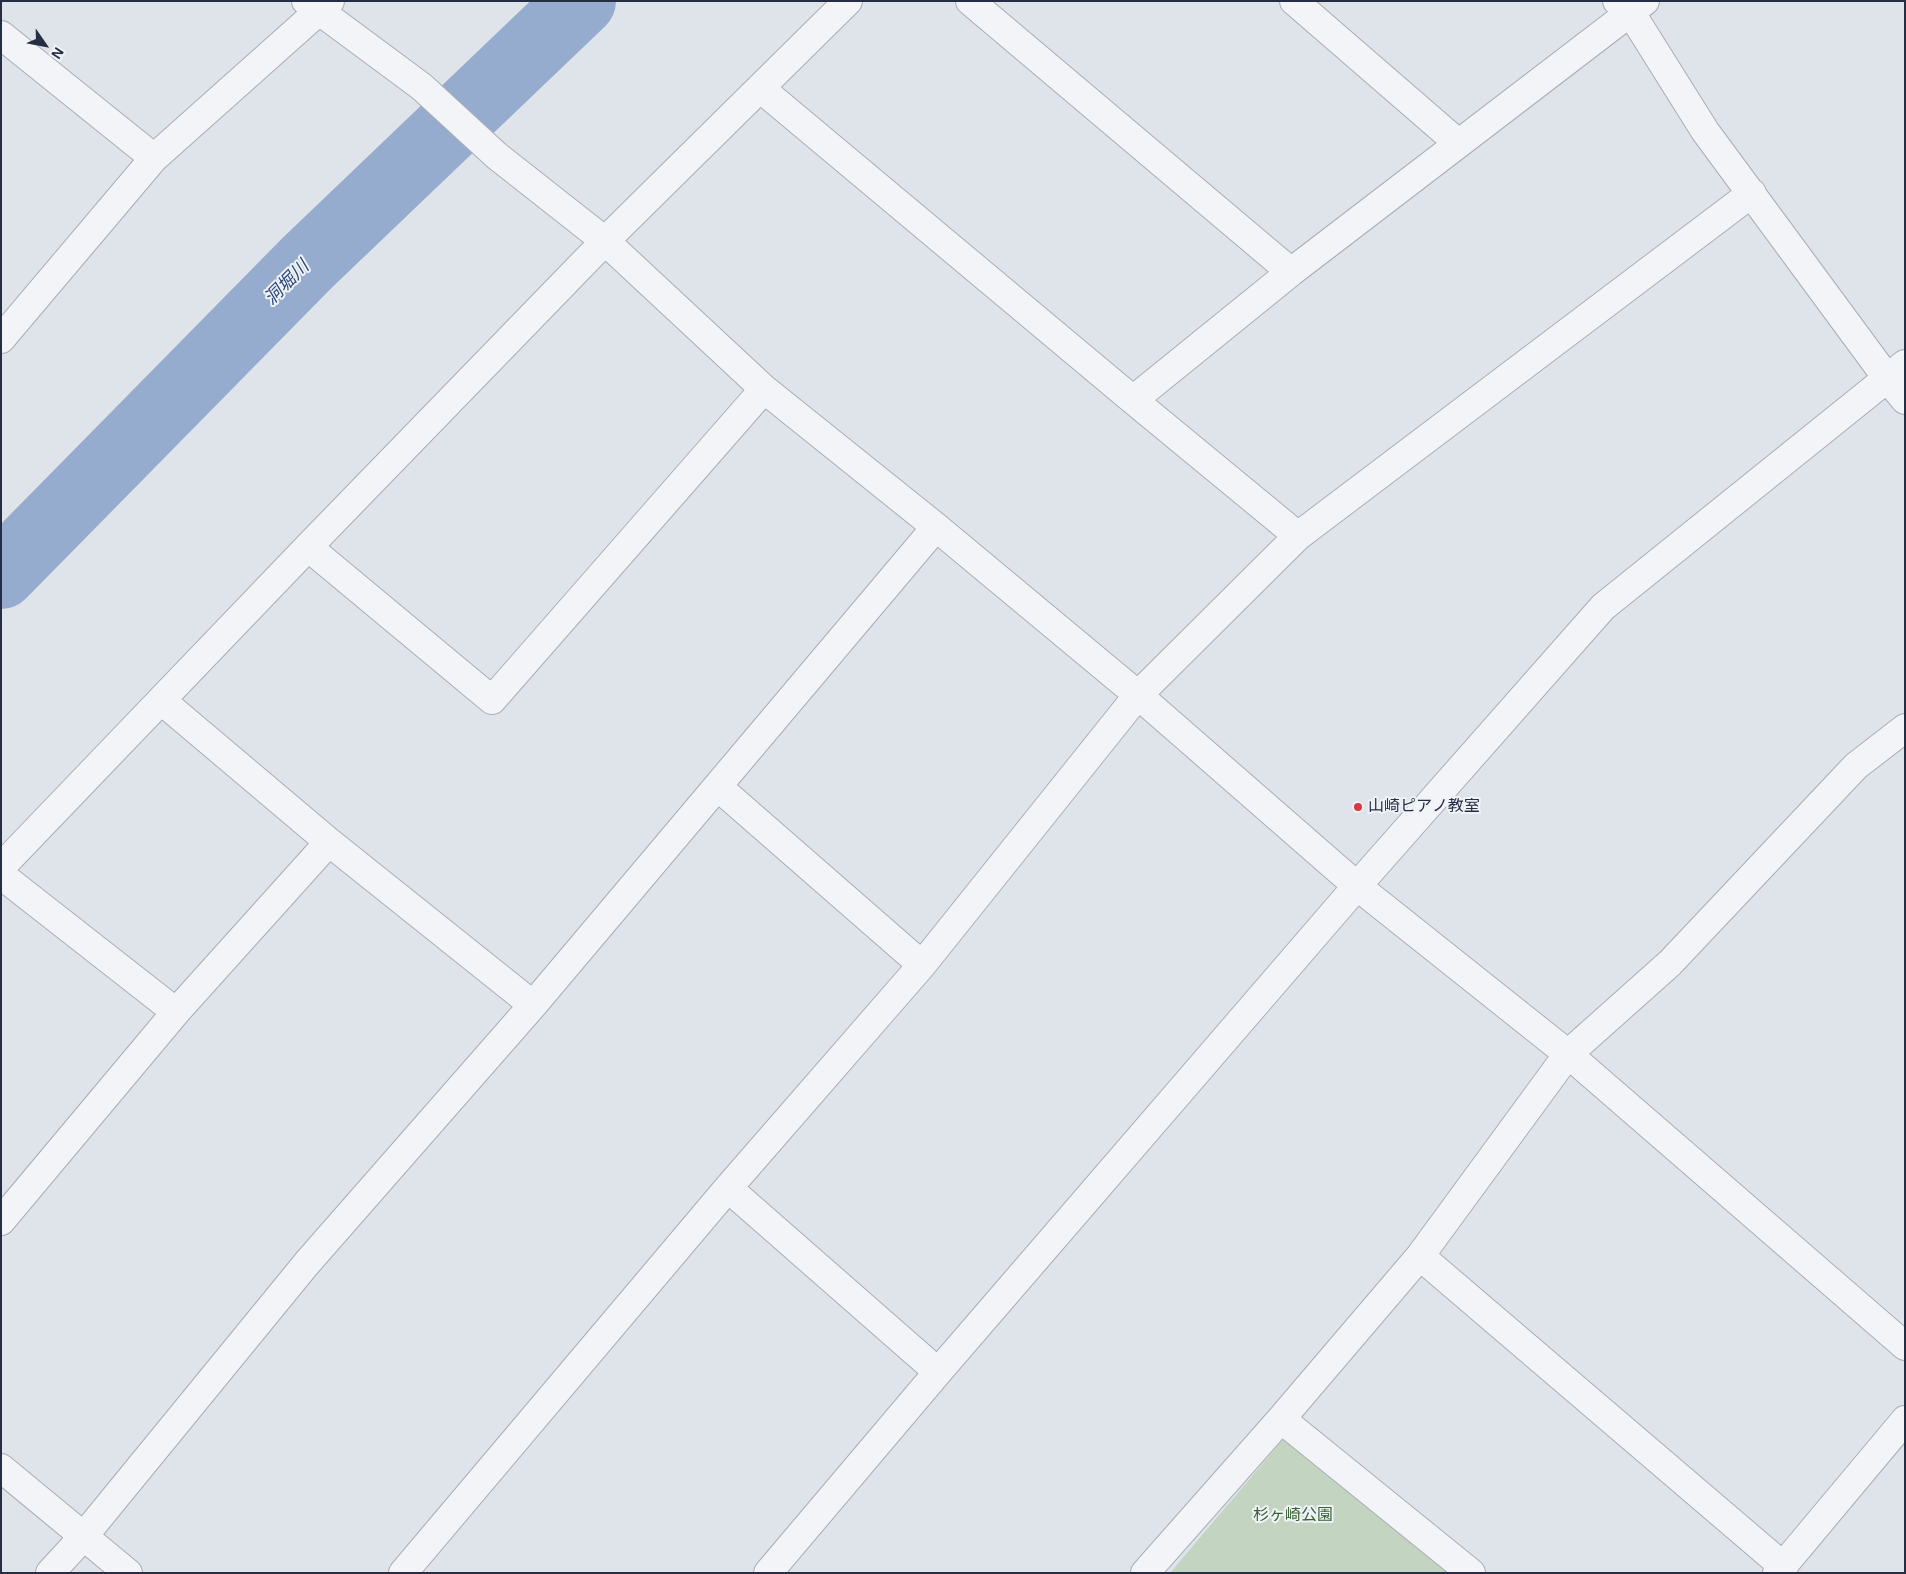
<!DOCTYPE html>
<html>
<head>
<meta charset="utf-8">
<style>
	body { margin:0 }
	#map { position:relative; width:1906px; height:1574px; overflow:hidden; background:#dfe3ea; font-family:Arial,sans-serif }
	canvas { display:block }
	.frame { position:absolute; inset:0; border:2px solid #262e43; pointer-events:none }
	.north { position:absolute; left:20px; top:20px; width:50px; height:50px; -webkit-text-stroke:4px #eff2f7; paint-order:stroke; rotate:123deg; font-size:14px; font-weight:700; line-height:20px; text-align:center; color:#262e43 }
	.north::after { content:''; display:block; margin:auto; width:18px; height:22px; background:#262e43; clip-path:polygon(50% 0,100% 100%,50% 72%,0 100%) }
</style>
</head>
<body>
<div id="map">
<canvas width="1906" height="1574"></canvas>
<div class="frame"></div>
<div class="north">N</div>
</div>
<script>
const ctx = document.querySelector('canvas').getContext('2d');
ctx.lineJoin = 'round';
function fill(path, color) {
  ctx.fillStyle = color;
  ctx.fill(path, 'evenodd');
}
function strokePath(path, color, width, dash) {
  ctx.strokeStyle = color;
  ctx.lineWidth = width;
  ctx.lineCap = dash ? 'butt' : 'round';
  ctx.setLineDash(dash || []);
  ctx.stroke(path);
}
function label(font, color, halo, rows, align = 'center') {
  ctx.font = font + ' Arial,"Noto Sans JP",sans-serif';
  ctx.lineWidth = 4;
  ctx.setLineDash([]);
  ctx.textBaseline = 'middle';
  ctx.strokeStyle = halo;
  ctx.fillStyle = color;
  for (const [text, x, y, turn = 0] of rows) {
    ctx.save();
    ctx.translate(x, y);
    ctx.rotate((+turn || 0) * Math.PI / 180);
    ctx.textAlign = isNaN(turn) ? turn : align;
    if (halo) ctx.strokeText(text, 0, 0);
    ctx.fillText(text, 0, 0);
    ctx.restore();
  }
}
fill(new Path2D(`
	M 1286,1436 L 1451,1569 L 1449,1573 L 1170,1573 Z`), '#c3d5c0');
strokePath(new Path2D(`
	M 1,574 L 307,263 L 581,1`), '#96acce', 70);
const minor = new Path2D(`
	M 306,1 L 422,87 L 497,156 L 605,241 L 764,389 L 936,527 L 1138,695 L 1357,886 L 1568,1054 L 1905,1346
	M 970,1 L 1291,272
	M 1294,1 L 1458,143
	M 1617,1 L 1631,13 L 1705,131 L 1887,378 L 1905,400
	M 1,35 L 154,158
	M 760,88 L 1133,400 L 1298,536
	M 1,339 L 154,158 L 330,1
	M 1133,400 L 1291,272 L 1645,1
	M 308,547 L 492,700 L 764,389
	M 162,701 L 329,842 L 533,1005
	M 718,787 L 922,965
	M 1,867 L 308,547 L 605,241 L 848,1
	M 1,875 L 176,1012
	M 728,1188 L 938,1372
	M 1,1221 L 176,1012 L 329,842
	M 1420,1256 L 1784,1567
	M 1281,1419 L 1471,1573
	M 1,1468 L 128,1573
	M 50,1573 L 83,1537 L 307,1263 L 533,1005 L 936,527
	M 403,1573 L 728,1188 L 922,965 L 1138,695 L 1298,536 L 1752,193
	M 768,1573 L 938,1372 L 1357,886 L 1603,607 L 1905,364
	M 1145,1573 L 1281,1419 L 1420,1256 L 1568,1054 L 1670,963 L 1856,766 L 1905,728
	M 1777,1573 L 1905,1420`);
strokePath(minor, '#a8adb8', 30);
strokePath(minor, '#f3f4f8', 28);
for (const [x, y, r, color] of [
	[1358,807,5,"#dd3741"]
]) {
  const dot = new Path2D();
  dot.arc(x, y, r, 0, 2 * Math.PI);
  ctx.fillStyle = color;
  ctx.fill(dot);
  strokePath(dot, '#eff2f7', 2);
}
label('16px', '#262e43', '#eff2f7', [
	["山崎ピアノ教室",1368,807]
], 'left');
label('16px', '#376132', '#eff2f7', [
	["杉ヶ崎公園",1293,1516]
]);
label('italic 18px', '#2c487c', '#eff2f7', [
	["洞堀川",287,283,-45]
]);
</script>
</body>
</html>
